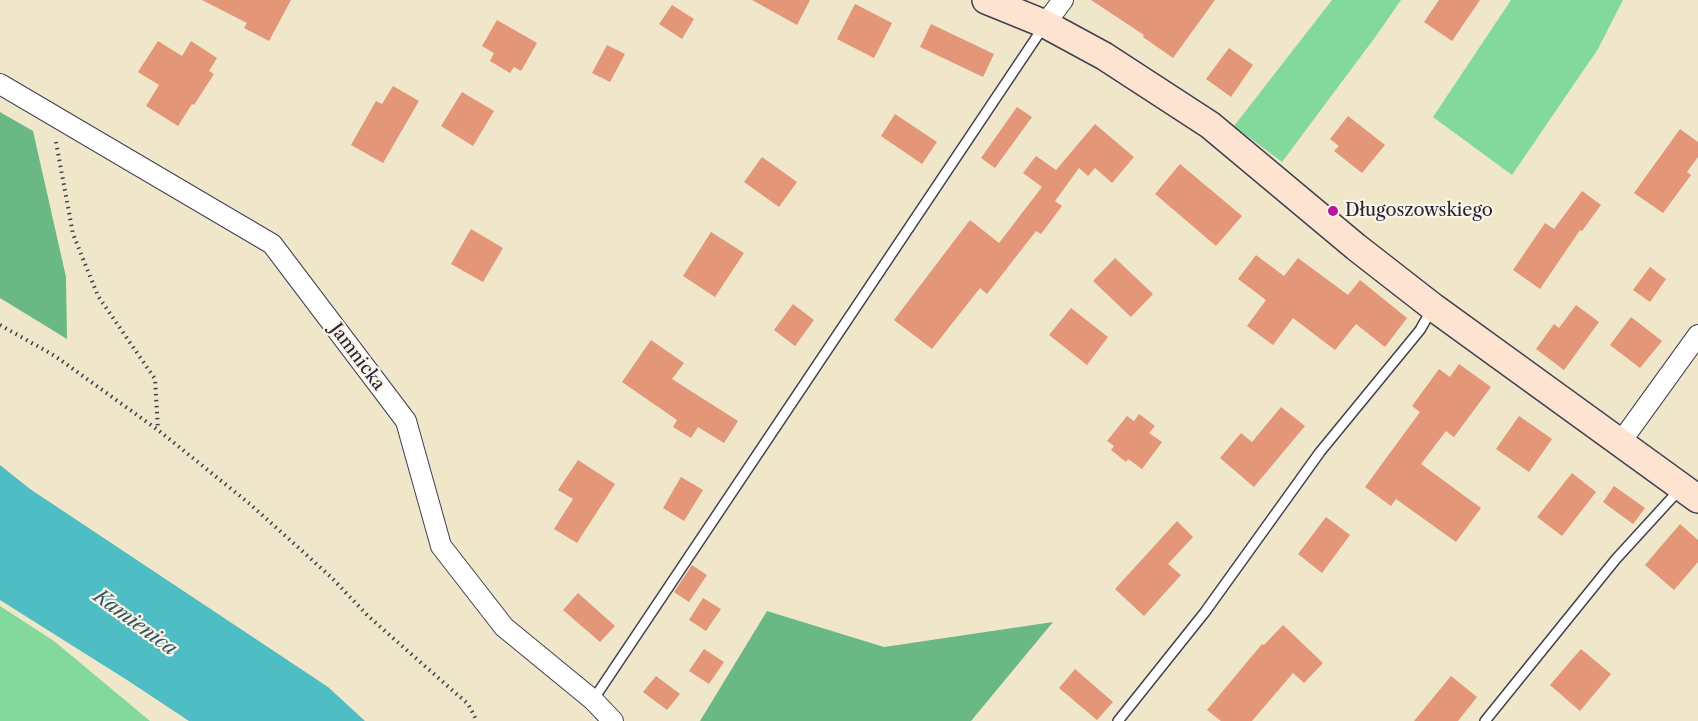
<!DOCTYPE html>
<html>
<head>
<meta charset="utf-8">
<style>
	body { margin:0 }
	canvas { display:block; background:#f0e6c9 }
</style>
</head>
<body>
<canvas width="1698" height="721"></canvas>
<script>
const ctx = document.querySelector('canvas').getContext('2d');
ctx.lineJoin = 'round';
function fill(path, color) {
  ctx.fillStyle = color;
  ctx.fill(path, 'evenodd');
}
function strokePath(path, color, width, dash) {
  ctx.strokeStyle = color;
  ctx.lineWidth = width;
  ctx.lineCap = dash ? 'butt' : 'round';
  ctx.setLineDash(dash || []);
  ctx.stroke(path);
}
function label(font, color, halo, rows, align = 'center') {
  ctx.font = font + ' "Libre Caslon Text",serif';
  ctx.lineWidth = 4.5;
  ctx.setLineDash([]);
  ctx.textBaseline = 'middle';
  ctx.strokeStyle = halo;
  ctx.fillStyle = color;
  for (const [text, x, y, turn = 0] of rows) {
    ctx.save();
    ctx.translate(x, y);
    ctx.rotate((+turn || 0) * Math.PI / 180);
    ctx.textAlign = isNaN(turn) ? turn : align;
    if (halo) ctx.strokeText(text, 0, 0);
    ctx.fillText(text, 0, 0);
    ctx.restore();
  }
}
fill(new Path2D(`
	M 1332,0 L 1401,0 L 1376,36 L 1282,162 L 1234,126 Z
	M 1511,0 L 1623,0 L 1598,49 L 1512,175 L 1433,117 Z
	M 0,606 L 54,641 L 150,721 L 0,721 Z`), '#83d99c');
fill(new Path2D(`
	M 0,112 L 33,131 L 66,277 L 67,339 L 0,298 Z
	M 767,611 L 884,647 L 1053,622 L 971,721 L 700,721 Z`), '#6ab984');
fill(new Path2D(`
	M 0,465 L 30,489 L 328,687 L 365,721 L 189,721 L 127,680 L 0,600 Z`), '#4fbdc4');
fill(new Path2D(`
	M 202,0 L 291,0 L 269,41 L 244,28 L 247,23 Z
	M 752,0 L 810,0 L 797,25 Z
	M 1091,0 L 1215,0 L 1173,58 L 1143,37 L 1144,35 Z
	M 1439,0 L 1480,0 L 1452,41 L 1424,22 Z
	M 855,4 L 892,23 L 874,58 L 837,39 Z
	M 672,5 L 694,19 L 682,39 L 659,24 Z
	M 497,20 L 537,43 L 521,71 L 514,67 L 510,73 L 490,61 L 494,53 L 482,46 Z
	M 931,24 L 994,54 L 983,77 L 920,47 Z
	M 158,41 L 182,56 L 191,41 L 217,58 L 209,71 L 214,74 L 194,105 L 192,104 L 178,126 L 146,106 L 159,85 L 138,72 Z
	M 607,45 L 625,54 L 610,82 L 592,73 Z
	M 1229,48 L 1253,65 L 1231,97 L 1206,79 Z
	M 393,86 L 419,101 L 383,163 L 351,145 L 376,101 L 382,104 Z
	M 462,92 L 494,111 L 473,146 L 441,126 Z
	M 1017,107 L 1032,117 L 995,168 L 981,158 Z
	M 895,114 L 937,142 L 922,164 L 881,136 Z
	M 1348,116 L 1385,145 L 1362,173 L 1334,151 L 1339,146 L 1330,139 Z
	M 1095,124 L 1134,157 L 1112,183 L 1095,168 L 1088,176 L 1079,168 L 1055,201 L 1062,206 L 1041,234 L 1036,231 L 987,294 L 980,288 L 932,349 L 894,320 L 970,220 L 999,243 L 1042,187 L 1023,173 L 1036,156 L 1056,170 Z
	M 1680,129 L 1698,142 L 1698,157 L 1687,172 L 1691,175 L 1663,213 L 1634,193 Z
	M 762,157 L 797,182 L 779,207 L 744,182 Z
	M 1180,164 L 1242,216 L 1216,246 L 1155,194 Z
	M 1582,191 L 1601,205 L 1582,231 L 1580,230 L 1540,289 L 1513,270 L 1545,223 L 1554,229 Z
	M 471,229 L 503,248 L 483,282 L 451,264 Z
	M 711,232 L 744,253 L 715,297 L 683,276 Z
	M 1256,255 L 1284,276 L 1298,258 L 1348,295 L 1360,280 L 1407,318 L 1385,347 L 1356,324 L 1335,350 L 1293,318 L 1273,345 L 1247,326 L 1266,300 L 1238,279 Z
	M 1115,258 L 1153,294 L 1131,317 L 1093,281 Z
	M 1650,267 L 1666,279 L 1650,302 L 1633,290 Z
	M 793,304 L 814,320 L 795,346 L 774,330 Z
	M 1576,305 L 1599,322 L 1564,370 L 1536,349 L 1554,324 L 1559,328 Z
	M 1071,308 L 1108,337 L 1087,365 L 1049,335 Z
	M 1631,317 L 1662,341 L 1640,368 L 1610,345 Z
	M 651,340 L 684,363 L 672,379 L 738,421 L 724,443 L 698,427 L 691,438 L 673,427 L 677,420 L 622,382 Z
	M 1459,364 L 1491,387 L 1454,437 L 1446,431 L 1421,464 L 1481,508 L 1456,542 L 1396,499 L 1391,506 L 1365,487 L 1420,412 L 1412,406 L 1439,369 L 1450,377 Z
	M 1281,407 L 1305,426 L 1254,487 L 1220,458 L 1241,433 L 1252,442 Z
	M 1139,414 L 1155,426 L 1149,433 L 1162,442 L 1142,469 L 1128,459 L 1126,462 L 1111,450 L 1114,446 L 1107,441 L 1127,416 L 1134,421 Z
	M 1519,416 L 1552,439 L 1529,472 L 1496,449 Z
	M 578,460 L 615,484 L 577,543 L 554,529 L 573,499 L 558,490 Z
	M 1572,473 L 1596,492 L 1562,536 L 1537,517 Z
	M 681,477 L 703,490 L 684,521 L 663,508 Z
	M 1614,486 L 1645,508 L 1633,524 L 1603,502 Z
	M 1326,517 L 1350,535 L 1322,573 L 1298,554 Z
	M 1177,521 L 1193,537 L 1168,564 L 1181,575 L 1144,616 L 1115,589 Z
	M 1680,524 L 1698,540 L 1698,562 L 1674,590 L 1645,565 Z
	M 692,565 L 707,575 L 689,602 L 674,592 Z
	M 578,593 L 615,626 L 600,642 L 563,610 Z
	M 703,598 L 721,609 L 706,631 L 689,620 Z
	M 1283,625 L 1323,663 L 1304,683 L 1293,673 L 1252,721 L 1221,721 L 1207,710 L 1262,644 L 1264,645 Z
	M 704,649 L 724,662 L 709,684 L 689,671 Z
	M 1581,649 L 1611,674 L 1580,711 L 1550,685 Z
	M 1075,669 L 1113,702 L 1097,720 L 1059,688 Z
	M 656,676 L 680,694 L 667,710 L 643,692 Z
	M 1451,676 L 1477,697 L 1458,721 L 1414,721 Z`), '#e39778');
const lane = new Path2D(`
	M 593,700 L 1044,26
	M 1118,721 L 1205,612 L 1320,452 L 1420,330 L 1432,309
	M 1485,721 L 1616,559 L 1680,489`);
const street = new Path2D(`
	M 1045,24 L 1063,0
	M 0,84 L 272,244 L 406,421 L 441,546 L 504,627 L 593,700 L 613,721
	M 1620,443 L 1698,335`);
const secondary = new Path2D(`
	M 986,0 L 1045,24 L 1104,56 L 1210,125 L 1356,247 L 1433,307 L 1698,499`);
strokePath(lane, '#413f50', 12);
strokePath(street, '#413f50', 22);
strokePath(secondary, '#413f50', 30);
strokePath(new Path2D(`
	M 56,142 L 73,234 L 98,296 L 155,379 L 158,429
	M 0,325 L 55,356 L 158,430 L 250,504 L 331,577 L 368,616 L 468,704 L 477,721`), '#413f50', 4, [1.5, 4.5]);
strokePath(lane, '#fff', 9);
strokePath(street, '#fff', 20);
strokePath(secondary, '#fde4d1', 27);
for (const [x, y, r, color] of [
	[1333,211,6,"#b5179e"]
]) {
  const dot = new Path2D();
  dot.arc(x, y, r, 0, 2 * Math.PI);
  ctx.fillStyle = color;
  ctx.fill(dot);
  strokePath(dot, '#fcf5e5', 2);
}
label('18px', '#22223b', '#fcf5e5', [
	["Długoszowskiego",1345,211]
], 'left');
label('18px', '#22223b', '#fcf5e5', [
	["Jamnicka",357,357,53]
]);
label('italic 20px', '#32586b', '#fcf5e5', [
	["Kamienica",135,623,36]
]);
</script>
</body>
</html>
